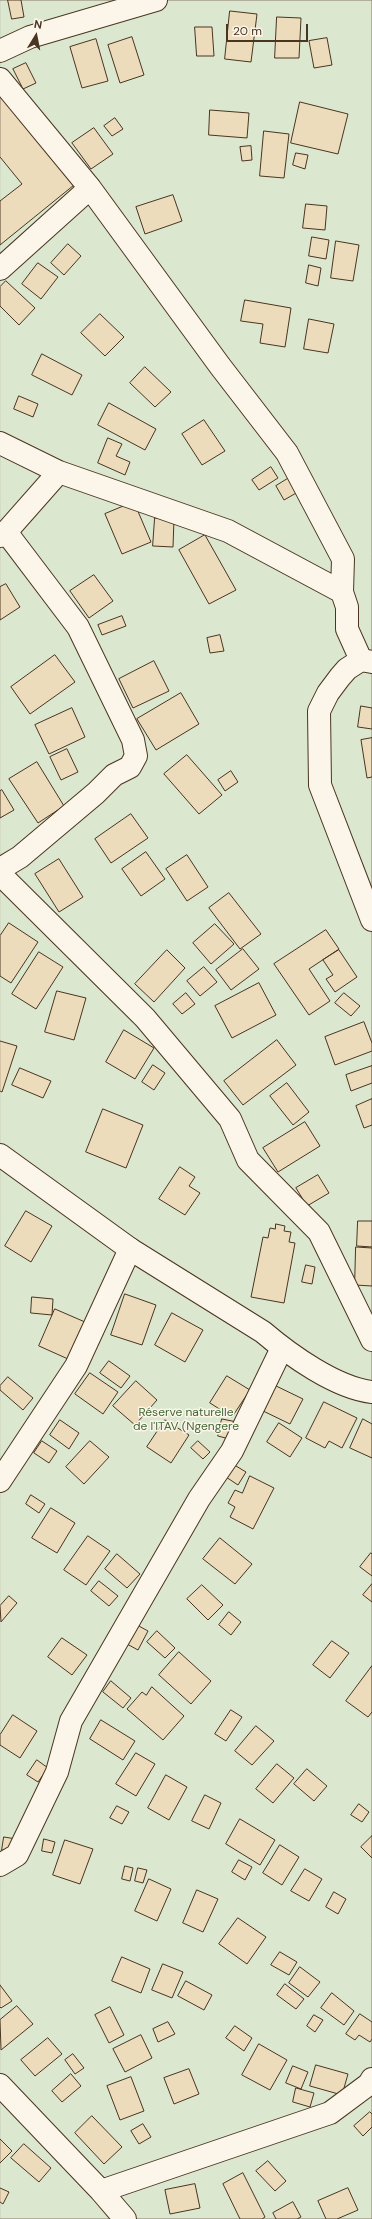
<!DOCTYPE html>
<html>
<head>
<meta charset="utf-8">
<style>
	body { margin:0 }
	#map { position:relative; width:372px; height:2219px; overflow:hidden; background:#fbf6e9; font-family:"DM Sans",sans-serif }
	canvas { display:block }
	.north { position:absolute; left:16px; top:16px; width:40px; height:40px; -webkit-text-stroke:3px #fbf6e9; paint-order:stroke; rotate:10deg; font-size:11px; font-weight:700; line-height:16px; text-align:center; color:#4a3520 }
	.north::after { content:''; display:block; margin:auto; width:14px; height:18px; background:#4a3520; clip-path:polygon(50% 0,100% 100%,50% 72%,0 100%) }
	.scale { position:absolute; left:226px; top:24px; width:82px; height:18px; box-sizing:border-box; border:2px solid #4a3520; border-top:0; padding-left:5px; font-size:12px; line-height:14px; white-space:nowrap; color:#4a3520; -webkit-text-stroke:3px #fbf6e9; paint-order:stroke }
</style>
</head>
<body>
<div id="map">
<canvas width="372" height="2219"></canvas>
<div class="north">N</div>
<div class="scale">20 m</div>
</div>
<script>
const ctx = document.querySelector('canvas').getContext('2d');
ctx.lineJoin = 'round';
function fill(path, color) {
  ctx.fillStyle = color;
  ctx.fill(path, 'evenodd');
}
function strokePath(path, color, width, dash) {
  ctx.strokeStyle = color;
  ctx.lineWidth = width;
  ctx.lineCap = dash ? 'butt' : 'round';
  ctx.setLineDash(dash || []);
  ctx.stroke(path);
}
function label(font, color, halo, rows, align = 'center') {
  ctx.font = font + ' "DM Sans",sans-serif';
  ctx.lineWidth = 3;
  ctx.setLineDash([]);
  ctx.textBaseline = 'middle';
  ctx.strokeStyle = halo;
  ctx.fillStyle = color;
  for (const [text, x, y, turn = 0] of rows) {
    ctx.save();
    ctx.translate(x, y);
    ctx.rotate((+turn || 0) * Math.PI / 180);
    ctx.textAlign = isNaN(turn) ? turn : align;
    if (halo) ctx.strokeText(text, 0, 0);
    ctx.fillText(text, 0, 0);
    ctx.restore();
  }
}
const green = new Path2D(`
	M 0,0 L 372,0 L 372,2219 L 0,2219 Z`);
fill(green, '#dce7d0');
strokePath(green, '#887966', 1);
const building = new Path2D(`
	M 8,0 L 21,0 L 24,17 L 12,19 Z
	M 230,11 L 257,14 L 251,62 L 225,59 Z
	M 277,17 L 301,18 L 299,58 L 275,58 Z
	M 195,27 L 212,27 L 214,56 L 197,56 Z
	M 132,37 L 144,75 L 120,83 L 108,45 Z
	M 327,38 L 332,65 L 314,68 L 309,41 Z
	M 96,39 L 108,81 L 82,88 L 70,47 Z
	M 26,63 L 36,83 L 23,89 L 13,69 Z
	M 0,95 L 74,185 L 0,245 L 0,201 L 22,184 L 0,157 Z
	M 300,102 L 348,114 L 338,154 L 291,143 Z
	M 210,110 L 249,113 L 247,138 L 209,135 Z
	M 115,118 L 123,129 L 112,136 L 104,126 Z
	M 94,128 L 113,154 L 91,169 L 72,143 Z
	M 264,131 L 289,134 L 284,178 L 260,176 Z
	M 251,146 L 252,160 L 242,161 L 240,147 Z
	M 296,153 L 308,155 L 305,169 L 293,165 Z
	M 173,195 L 182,221 L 145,234 L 136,207 Z
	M 306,204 L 327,206 L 325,230 L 303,228 Z
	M 312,237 L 329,240 L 326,259 L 309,256 Z
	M 336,241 L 359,245 L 353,281 L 331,278 Z
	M 68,244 L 81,256 L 64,275 L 51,263 Z
	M 38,263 L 58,277 L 41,299 L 22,284 Z
	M 309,265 L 321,268 L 318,286 L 306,283 Z
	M 6,281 L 35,308 L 19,325 L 0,306 L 0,287 Z
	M 245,300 L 291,308 L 285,347 L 260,343 L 263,324 L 241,321 Z
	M 100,314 L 124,337 L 105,356 L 81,333 Z
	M 309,319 L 334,324 L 328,353 L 304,349 Z
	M 42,354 L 82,375 L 72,395 L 32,375 Z
	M 145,367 L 171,392 L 155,407 L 130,383 Z
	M 19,396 L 38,404 L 33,417 L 14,409 Z
	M 109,403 L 156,429 L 145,450 L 98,425 Z
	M 204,420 L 225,451 L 202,465 L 182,434 Z
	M 108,438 L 122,444 L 116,456 L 130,462 L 125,475 L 98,463 Z
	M 271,467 L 278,478 L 259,490 L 252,480 Z
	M 289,478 L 298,492 L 284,500 L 276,486 Z
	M 134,502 L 151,542 L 122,554 L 105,514 Z
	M 155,518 L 174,519 L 173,547 L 153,546 Z
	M 205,535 L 236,590 L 209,604 L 179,550 Z
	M 94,575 L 113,601 L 89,618 L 70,591 Z
	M 6,584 L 20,607 L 0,620 L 0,587 Z
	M 122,616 L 126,626 L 102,635 L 98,625 Z
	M 220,635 L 224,651 L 210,653 L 207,638 Z
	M 55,655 L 75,682 L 30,714 L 11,687 Z
	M 154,661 L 169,691 L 133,708 L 119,679 Z
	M 181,693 L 199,724 L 156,750 L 137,719 Z
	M 361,706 L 372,708 L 372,729 L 358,727 Z
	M 72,708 L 85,737 L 49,754 L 35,725 Z
	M 372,738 L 372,777 L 367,778 L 361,740 Z
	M 67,749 L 78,772 L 61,780 L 50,757 Z
	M 187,755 L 222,795 L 199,814 L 164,774 Z
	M 37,762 L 64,806 L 38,823 L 9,779 Z
	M 231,771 L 238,782 L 225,791 L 218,780 Z
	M 2,790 L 14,810 L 0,818 L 0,791 Z
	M 131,814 L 148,838 L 111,863 L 95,839 Z
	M 146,852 L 165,879 L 141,896 L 122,869 Z
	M 187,855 L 208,887 L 187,901 L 166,869 Z
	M 59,859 L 83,897 L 59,912 L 35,874 Z
	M 229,893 L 261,934 L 240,949 L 209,908 Z
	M 9,923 L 38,942 L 11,983 L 0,976 L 0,936 Z
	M 215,924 L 234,944 L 211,964 L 193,943 Z
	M 326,930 L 339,949 L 309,969 L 330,1001 L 309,1015 L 274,964 Z
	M 243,949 L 259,969 L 231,990 L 216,970 Z
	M 167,950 L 185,968 L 154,1002 L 135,984 Z
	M 339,950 L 357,977 L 335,992 L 326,979 L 333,975 L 323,960 Z
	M 39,952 L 63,967 L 36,1009 L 12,994 Z
	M 204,967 L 217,982 L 200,996 L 187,981 Z
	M 259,983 L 276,1015 L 232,1038 L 215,1006 Z
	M 57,991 L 86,998 L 74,1040 L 45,1032 Z
	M 186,993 L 195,1004 L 182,1014 L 173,1004 Z
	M 344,993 L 360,1006 L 351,1016 L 335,1003 Z
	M 364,1022 L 372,1043 L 372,1051 L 335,1065 L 325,1037 Z
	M 124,1030 L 154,1048 L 135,1079 L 106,1062 Z
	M 277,1040 L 296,1065 L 243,1105 L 224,1081 Z
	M 0,1041 L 17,1046 L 2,1092 L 0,1091 Z
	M 153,1065 L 165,1073 L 154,1090 L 142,1082 Z
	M 372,1066 L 372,1083 L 351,1091 L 346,1075 Z
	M 20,1068 L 51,1081 L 43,1098 L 12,1085 Z
	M 287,1083 L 309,1112 L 293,1125 L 270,1096 Z
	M 372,1099 L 372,1125 L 364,1128 L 356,1106 Z
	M 103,1109 L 143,1125 L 126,1168 L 86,1152 Z
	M 305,1122 L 320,1146 L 278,1172 L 263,1148 Z
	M 180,1167 L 195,1177 L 189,1186 L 200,1193 L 185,1215 L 159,1199 Z
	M 318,1175 L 329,1193 L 307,1206 L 296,1188 Z
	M 26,1211 L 52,1226 L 31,1262 L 5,1246 Z
	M 358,1221 L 372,1221 L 372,1247 L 357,1246 Z
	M 276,1224 L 285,1226 L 284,1231 L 291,1232 L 289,1242 L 295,1243 L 284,1303 L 251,1297 L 263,1237 L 268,1238 L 270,1228 L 275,1229 Z
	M 356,1247 L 372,1248 L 372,1286 L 355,1285 Z
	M 306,1265 L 315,1267 L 312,1284 L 302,1282 Z
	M 125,1294 L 156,1305 L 142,1345 L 111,1335 Z
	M 32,1297 L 53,1299 L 52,1315 L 31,1313 Z
	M 55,1309 L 85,1322 L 68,1359 L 39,1346 Z
	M 172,1313 L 203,1330 L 185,1362 L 155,1345 Z
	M 109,1361 L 130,1376 L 121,1388 L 100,1373 Z
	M 90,1373 L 118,1392 L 103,1414 L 75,1394 Z
	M 227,1376 L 250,1390 L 232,1417 L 210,1403 Z
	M 8,1377 L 33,1398 L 23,1410 L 0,1390 L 0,1386 Z
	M 136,1381 L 157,1400 L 135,1425 L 113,1406 Z
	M 272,1384 L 303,1399 L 290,1424 L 259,1409 Z
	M 324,1402 L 357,1418 L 342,1448 L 329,1441 L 325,1448 L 306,1438 Z
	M 222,1419 L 237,1422 L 233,1440 L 218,1436 Z
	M 363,1419 L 372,1424 L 372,1458 L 350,1448 Z
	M 60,1420 L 79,1433 L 69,1449 L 50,1435 Z
	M 165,1420 L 189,1435 L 171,1463 L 147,1447 Z
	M 279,1423 L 302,1438 L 290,1457 L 267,1442 Z
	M 42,1441 L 57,1451 L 49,1463 L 34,1453 Z
	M 90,1441 L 109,1457 L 84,1484 L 66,1467 Z
	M 198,1441 L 210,1452 L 203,1459 L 191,1448 Z
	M 231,1463 L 246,1472 L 238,1485 L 223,1475 Z
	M 250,1476 L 274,1488 L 253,1529 L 230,1517 L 235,1507 L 228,1503 L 235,1490 L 242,1493 Z
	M 31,1495 L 45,1504 L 39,1513 L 26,1504 Z
	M 51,1508 L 75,1523 L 57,1553 L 32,1538 Z
	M 88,1536 L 110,1551 L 86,1585 L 64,1570 Z
	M 220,1538 L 252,1564 L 235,1584 L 203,1559 Z
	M 371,1553 L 372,1554 L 372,1576 L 360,1567 Z
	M 117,1554 L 140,1574 L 127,1588 L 105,1569 Z
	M 99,1581 L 118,1596 L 109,1606 L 91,1591 Z
	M 372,1584 L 372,1602 L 363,1595 Z
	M 202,1585 L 223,1605 L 208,1620 L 187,1599 Z
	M 9,1596 L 17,1603 L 1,1622 L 0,1606 Z
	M 229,1612 L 241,1622 L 231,1635 L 219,1625 Z
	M 137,1625 L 148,1631 L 138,1650 L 127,1644 Z
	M 157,1631 L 175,1648 L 165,1658 L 147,1642 Z
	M 62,1638 L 87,1655 L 72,1675 L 48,1657 Z
	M 332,1641 L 349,1653 L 330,1678 L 313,1665 Z
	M 179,1652 L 211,1681 L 191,1704 L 159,1675 Z
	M 372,1666 L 372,1712 L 368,1717 L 346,1701 Z
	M 111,1681 L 131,1698 L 123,1708 L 103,1692 Z
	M 152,1687 L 184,1716 L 163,1740 L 127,1709 L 142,1692 L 146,1695 Z
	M 231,1710 L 242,1717 L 226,1741 L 215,1734 Z
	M 13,1715 L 37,1731 L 20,1758 L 0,1745 L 0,1735 Z
	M 101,1720 L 135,1741 L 123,1760 L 90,1739 Z
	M 256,1726 L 274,1741 L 252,1765 L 235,1751 Z
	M 136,1753 L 155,1764 L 136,1796 L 116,1784 Z
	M 37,1760 L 48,1768 L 38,1782 L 27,1775 Z
	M 277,1764 L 294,1778 L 273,1803 L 256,1789 Z
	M 307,1769 L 327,1786 L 314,1801 L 294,1784 Z
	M 166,1775 L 187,1787 L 169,1820 L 148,1808 Z
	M 205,1795 L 221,1803 L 209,1829 L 192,1821 Z
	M 359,1804 L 369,1812 L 362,1822 L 351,1815 Z
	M 117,1806 L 129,1812 L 122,1824 L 110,1818 Z
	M 240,1819 L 275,1840 L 260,1865 L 226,1844 Z
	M 372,1836 L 372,1858 L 361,1847 Z
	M 4,1837 L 16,1839 L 14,1852 L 2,1850 Z
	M 44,1839 L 55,1842 L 52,1853 L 42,1851 Z
	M 65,1840 L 93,1849 L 80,1884 L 53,1875 Z
	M 280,1845 L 299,1857 L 282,1885 L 263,1873 Z
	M 239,1860 L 252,1867 L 245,1880 L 232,1872 Z
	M 125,1866 L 133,1868 L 130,1881 L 122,1879 Z
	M 138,1868 L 147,1870 L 143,1883 L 135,1881 Z
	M 305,1869 L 322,1879 L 309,1901 L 291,1891 Z
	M 149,1879 L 171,1889 L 157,1921 L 135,1911 Z
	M 197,1890 L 218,1899 L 203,1932 L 183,1923 Z
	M 334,1892 L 346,1899 L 338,1914 L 326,1907 Z
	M 238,1918 L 266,1937 L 247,1964 L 219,1944 Z
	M 280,1952 L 297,1962 L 289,1975 L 271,1965 Z
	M 122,1957 L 150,1969 L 141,1993 L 112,1981 Z
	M 163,1964 L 183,1972 L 172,1998 L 152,1990 Z
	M 300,1967 L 320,1982 L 308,1997 L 289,1983 Z
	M 186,1981 L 212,1995 L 204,2010 L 178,1996 Z
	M 285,1984 L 304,1999 L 296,2009 L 277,1995 Z
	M 0,1985 L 12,2001 L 1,2008 L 0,2007 Z
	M 332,1993 L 354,2011 L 344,2025 L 321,2008 Z
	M 17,2006 L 33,2024 L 1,2050 L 0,2020 Z
	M 110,2007 L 124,2035 L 109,2043 L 95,2015 Z
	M 360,2014 L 372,2022 L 372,2039 L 370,2042 L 359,2035 L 355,2040 L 346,2034 Z
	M 314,2015 L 323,2020 L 315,2032 L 307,2026 Z
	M 168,2022 L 175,2034 L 158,2042 L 153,2029 Z
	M 235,2026 L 252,2038 L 244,2051 L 226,2038 Z
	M 141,2035 L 152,2058 L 125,2072 L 113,2049 Z
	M 48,2038 L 62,2054 L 35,2076 L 21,2060 Z
	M 259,2044 L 287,2060 L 270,2090 L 242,2075 Z
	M 73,2054 L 84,2068 L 75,2074 L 65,2060 Z
	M 316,2065 L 348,2074 L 342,2095 L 310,2086 Z
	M 293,2066 L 308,2072 L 301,2089 L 286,2083 Z
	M 189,2069 L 199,2094 L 174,2104 L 164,2078 Z
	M 71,2074 L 81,2086 L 62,2102 L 52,2091 Z
	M 131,2077 L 144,2111 L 120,2120 L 107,2086 Z
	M 296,2088 L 314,2093 L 310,2107 L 293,2102 Z
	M 370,2112 L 372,2114 L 372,2127 L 363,2136 L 354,2126 Z
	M 92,2116 L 122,2147 L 104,2164 L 75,2133 Z
	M 143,2124 L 151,2137 L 139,2144 L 131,2131 Z
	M 0,2139 L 12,2151 L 0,2163 Z
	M 24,2144 L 51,2168 L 39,2182 L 11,2158 Z
	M 268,2161 L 286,2181 L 275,2191 L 256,2171 Z
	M 243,2173 L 265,2217 L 262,2219 L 240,2219 L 223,2184 Z
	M 195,2184 L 200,2208 L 170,2214 L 165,2190 Z
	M 0,2188 L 9,2192 L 3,2204 L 0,2202 Z
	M 348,2188 L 358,2210 L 337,2219 L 326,2219 L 318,2201 Z
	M 293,2202 L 301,2217 L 297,2219 L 276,2219 L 273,2213 Z`);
fill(building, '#ecdcbc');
strokePath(building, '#4a3520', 1);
const minor = new Path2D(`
	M 0,51 L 30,37 L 156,0
	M 0,79 L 90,188 L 220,366 L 287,453 L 343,559 L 342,592 L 347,607 L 347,629 L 361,660
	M 0,269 L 90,188
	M 0,443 L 59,472 L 228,531 L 342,592
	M 0,536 L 6,532 L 59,472
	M 0,869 L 20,857 L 96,793 L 114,775 L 130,767 L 136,756 L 133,740 L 78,627 L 6,532
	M 0,874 L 145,1018 L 230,1119 L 248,1160 L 319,1232 L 372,1340
	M 0,1481 L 76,1366 L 130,1249
	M 0,1865 L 17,1855 L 57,1772 L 71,1721 L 199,1499 L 232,1451 L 282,1348
	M 0,2085 L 101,2191 L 125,2219
	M 101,2191 L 330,2113 L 369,2084 L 372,2079`);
const tertiary = new Path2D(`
	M 372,662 L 361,660 L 347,669 L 340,677 L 328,693 L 319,711 L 320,785 L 372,920
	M 0,1155 L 130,1249 L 263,1332 C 290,1355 336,1388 372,1392`);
strokePath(minor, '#4a3520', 24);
strokePath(tertiary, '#4a3520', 24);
strokePath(minor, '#fbf6e9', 22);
strokePath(tertiary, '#fbf6e9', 22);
label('12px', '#436837', '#fbf6e9', [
	["Réserve naturelle",186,1413],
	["de l'ITAV (Ngengere",186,1427]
]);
</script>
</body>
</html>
